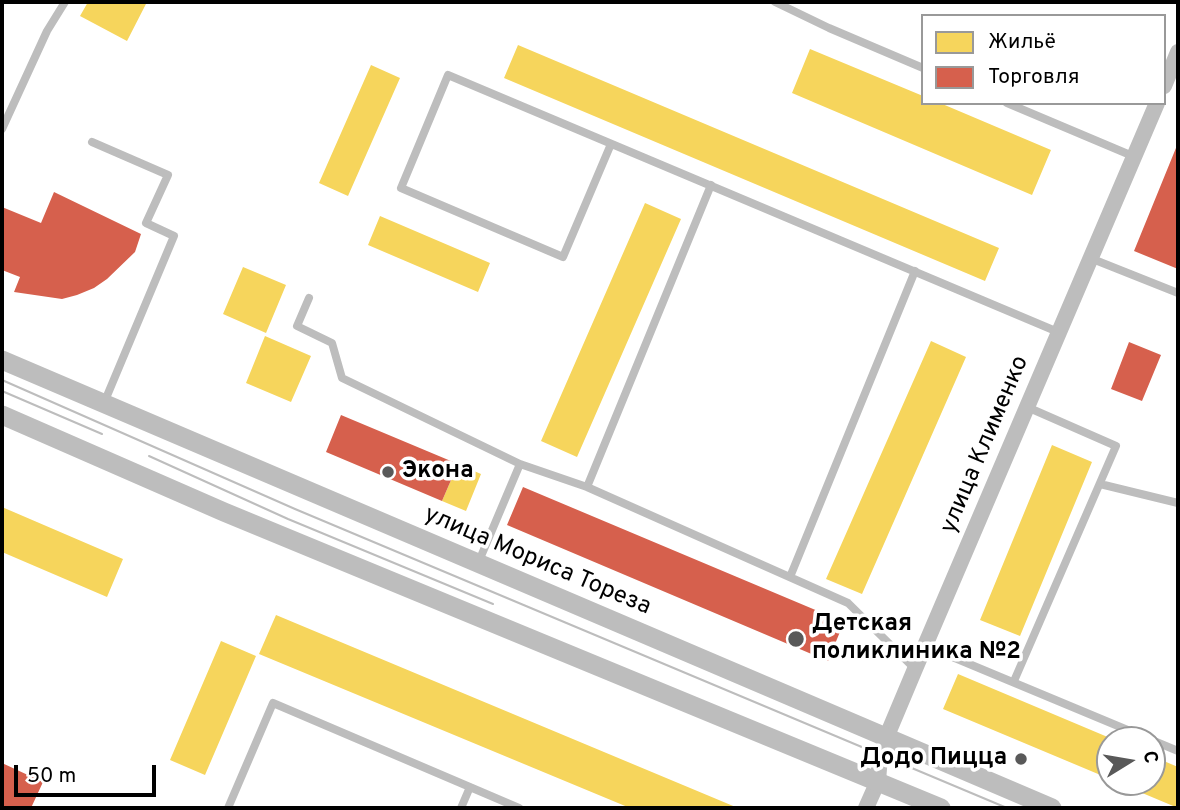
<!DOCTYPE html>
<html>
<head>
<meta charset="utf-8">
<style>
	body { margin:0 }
	#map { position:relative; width:1180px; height:810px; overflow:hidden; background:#fff; font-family:Overpass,sans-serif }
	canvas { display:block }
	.frame { position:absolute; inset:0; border:4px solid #000; pointer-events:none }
	.legend { position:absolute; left:921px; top:14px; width:245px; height:91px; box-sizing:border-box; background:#fff; border:2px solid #999; margin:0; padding:9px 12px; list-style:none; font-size:21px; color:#000 }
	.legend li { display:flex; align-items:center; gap:14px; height:35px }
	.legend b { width:35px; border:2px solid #999 }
	.north { position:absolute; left:1096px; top:726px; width:70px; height:70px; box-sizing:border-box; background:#fff; border:2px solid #999; border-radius:50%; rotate:79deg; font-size:19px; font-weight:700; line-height:28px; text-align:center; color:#000 }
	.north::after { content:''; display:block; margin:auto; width:24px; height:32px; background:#595959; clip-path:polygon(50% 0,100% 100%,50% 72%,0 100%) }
	.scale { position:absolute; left:14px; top:765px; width:142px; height:32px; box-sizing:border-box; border:4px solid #000; border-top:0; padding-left:9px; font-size:21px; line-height:24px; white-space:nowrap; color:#000; -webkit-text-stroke:5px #fff; paint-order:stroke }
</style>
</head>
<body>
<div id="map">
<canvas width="1180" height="810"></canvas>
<div class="frame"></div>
<ul class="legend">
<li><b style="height:19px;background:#f6d55c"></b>Жильё</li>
<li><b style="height:19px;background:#d6604d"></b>Торговля</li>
</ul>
<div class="north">С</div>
<div class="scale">50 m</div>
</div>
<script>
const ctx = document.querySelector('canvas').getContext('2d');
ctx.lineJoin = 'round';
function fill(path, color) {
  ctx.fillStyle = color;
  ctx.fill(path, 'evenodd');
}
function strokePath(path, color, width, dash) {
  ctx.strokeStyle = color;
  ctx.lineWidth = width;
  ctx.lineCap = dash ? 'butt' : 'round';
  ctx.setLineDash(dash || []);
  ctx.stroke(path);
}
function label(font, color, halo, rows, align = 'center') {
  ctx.font = font + ' Overpass,sans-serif';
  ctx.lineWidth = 7;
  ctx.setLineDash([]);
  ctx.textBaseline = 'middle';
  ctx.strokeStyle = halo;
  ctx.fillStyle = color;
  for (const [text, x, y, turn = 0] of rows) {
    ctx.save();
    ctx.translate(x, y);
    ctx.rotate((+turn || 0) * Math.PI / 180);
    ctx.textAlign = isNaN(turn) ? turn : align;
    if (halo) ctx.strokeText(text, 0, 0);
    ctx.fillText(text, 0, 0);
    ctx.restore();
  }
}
fill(new Path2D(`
	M 88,2 L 147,2 L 127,41 L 80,16 Z
	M 518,45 L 999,248 L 985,281 L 504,78 Z
	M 810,49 L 923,96 L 923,103 L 940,103 L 1051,150 L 1032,195 L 792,93 Z
	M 371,65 L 400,78 L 348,196 L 319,183 Z
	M 645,203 L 681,219 L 577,457 L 541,441 Z
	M 380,216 L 490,263 L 478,292 L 368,245 Z
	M 243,267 L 286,285 L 266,333 L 223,314 Z
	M 265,336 L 311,356 L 291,402 L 246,383 Z
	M 931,341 L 966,357 L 862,594 L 826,579 Z
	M 1052,445 L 1092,462 L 1020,636 L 980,620 Z
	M 458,464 L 481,474 L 466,511 L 442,501 Z
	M 2,507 L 123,559 L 107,597 L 2,552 Z
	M 276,615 L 513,714 L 738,808 L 630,808 L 259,654 Z
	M 221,641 L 256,656 L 205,775 L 170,760 Z
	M 958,674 L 1110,738 L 1110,779 L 943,709 Z
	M 1152,756 L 1178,767 L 1178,808 L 1116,782 L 1152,782 Z`), '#f6d55c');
fill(new Path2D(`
	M 1178,143 L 1178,269 L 1134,251 Z
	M 54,192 L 141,234 L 135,252 L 107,279 L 94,288 L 77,295 L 62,299 L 14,292 L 20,277 L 2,270 L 2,207 L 41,223 Z
	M 1129,342 L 1161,355 L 1142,401 L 1111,389 Z
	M 341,415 L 458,464 L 442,501 L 326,452 Z
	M 523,487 L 844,622 L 828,661 L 507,525 Z
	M 2,763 L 43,782 L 31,808 L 2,807 Z`), '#d6604d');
strokePath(new Path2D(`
	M 775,2 L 829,28 L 923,68
	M 1007,103 L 1135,157
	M 2,129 L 47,31 L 65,2
	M 92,142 L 168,175 L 146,223 L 174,236 L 104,403
	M 611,144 L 563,257 L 401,188 L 448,75 L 1058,332
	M 1090,258 L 1178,293
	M 309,298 L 297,326 L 332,343 L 342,378 L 520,464 L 587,487 L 848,603 L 915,669
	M 1100,484 L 1178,503
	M 587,487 L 711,185
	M 479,561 L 520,464
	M 790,577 L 915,271
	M 926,646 L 1178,751
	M 1014,681 L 1116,446 L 1027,407
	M 228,808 L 273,703 L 519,808
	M 461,808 L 470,787`), '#bdbdbd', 8);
strokePath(new Path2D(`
	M 1164,86 L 1178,52
	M 866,808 L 878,781 L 880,756 L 886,738 L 915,669 L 1157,103`), '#bdbdbd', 16);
strokePath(new Path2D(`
	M 2,360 L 1052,808
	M 2,415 L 224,512 L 941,808`), '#bdbdbd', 19);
strokePath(new Path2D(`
	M 2,380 L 295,509 L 1007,808
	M 2,391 L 102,434
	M 149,456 L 288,519 L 493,604`), '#bdbdbd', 2);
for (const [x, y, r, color] of [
	[388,472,7,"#595959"],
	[796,639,9,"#595959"],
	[1021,759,7,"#595959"]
]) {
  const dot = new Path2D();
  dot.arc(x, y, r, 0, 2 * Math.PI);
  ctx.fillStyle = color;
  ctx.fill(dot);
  strokePath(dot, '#fff', 2.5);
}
label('24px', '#000', '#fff', [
	["улица Клименко",986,445,-67],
	["улица Мориса Тореза",537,562,23]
]);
label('bold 24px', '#000', '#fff', [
	["Экона",402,472],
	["Детская",812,625],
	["поликлиника №2",812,653],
	["Додо Пицца",1007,759,"right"]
], 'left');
</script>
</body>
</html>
